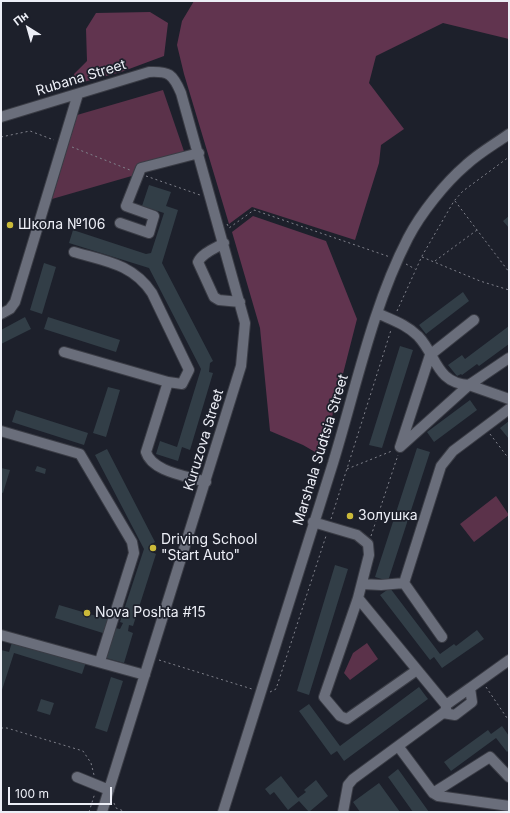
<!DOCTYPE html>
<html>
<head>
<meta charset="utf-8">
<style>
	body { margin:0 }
	#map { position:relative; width:510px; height:813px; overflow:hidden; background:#1d202b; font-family:Inter,sans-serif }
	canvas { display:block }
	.frame { position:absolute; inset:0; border:2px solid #eceef6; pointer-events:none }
	.north { position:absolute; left:8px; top:8px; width:40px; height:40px; -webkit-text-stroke:3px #1d202b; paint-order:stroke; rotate:323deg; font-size:11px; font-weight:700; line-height:16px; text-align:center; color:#eceef6 }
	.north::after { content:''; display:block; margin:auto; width:14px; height:18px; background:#eceef6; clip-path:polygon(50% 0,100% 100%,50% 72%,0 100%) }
	.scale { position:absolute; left:8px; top:787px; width:104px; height:18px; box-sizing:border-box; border:2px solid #eceef6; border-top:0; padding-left:5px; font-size:12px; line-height:14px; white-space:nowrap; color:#eceef6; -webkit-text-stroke:3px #1d202b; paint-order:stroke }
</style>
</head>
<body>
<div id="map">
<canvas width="510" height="813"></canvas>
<div class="frame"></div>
<div class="north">Пн</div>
<div class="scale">100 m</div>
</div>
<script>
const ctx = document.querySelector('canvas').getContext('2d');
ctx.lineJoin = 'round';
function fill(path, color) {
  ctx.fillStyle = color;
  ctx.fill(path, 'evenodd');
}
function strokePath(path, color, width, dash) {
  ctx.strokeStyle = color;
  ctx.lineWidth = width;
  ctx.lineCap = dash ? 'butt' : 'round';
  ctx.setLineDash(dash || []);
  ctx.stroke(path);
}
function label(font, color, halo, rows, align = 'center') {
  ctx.font = font + ' Inter,sans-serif';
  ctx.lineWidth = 3.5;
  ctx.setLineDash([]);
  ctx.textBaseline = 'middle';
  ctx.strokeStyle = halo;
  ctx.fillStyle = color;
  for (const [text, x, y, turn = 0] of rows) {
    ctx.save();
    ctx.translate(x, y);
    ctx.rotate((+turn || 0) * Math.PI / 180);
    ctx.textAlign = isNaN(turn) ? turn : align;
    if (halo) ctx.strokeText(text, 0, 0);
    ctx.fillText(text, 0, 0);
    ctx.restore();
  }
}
fill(new Path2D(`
	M 163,90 L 187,160 L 52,199 L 77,115 Z
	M 496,496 L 509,515 L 474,542 L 460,524 Z
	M 367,643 L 378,659 L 350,680 L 344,673 L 353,653 Z`), '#5b324a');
fill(new Path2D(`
	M 194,1 L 509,1 L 509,39 L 443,23 L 376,56 L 369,83 L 404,129 L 381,145 L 379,163 L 355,240 L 252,207 L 229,224 L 184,74 L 177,45 L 182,21 Z
	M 150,12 L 168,23 L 164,56 L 121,72 L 76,84 L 74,74 L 87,61 L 86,29 L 96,13 Z
	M 253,216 L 326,241 L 357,319 L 322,456 L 303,445 L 270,431 L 260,328 L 232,232 Z`), '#61344f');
fill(new Path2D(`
	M 149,185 L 171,192 L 166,206 L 178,210 L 162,263 L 213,361 L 210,363 L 209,372 L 213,373 L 190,450 L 182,447 L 178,461 L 156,454 L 160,441 L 177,447 L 201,369 L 149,268 L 69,243 L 73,230 L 146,254 L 151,253 L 164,213 L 142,206 Z
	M 509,216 L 509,228 L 503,221 Z
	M 44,263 L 56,267 L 42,314 L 30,310 Z
	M 463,292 L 469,301 L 426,334 L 419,325 Z
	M 25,317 L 31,329 L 1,344 L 1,330 Z
	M 48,317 L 120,340 L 116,352 L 44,329 Z
	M 509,326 L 509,344 L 479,366 L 477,364 L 462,375 L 461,374 L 457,376 L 448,365 L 462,355 L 465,359 Z
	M 400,346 L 413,350 L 382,448 L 369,445 Z
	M 108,387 L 120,390 L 106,437 L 93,433 Z
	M 470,400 L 477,410 L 434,442 L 427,432 Z
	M 16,410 L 88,433 L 84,445 L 12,422 Z
	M 509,421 L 509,439 L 500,428 Z
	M 417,448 L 430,452 L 388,581 L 375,577 Z
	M 107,449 L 155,542 L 152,544 L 153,548 L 152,552 L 156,554 L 133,626 L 129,625 L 128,631 L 133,633 L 124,663 L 106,658 L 115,628 L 120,629 L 123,623 L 120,622 L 144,549 L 95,455 Z
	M 37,466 L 46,469 L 45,474 L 35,471 Z
	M 1,468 L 10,470 L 3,493 L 1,492 Z
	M 335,565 L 348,569 L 309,695 L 297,691 Z
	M 390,588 L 440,654 L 454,644 L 456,646 L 477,630 L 484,639 L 442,668 L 434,657 L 430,660 L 380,595 Z
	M 59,605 L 110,620 L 106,634 L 55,618 Z
	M 13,639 L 86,662 L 82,674 L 14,653 L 1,693 L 1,650 L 9,652 Z
	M 111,677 L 123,681 L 107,732 L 95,728 Z
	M 419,687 L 428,699 L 344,761 L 337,751 L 331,755 L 299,711 L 309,704 L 340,746 Z
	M 41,699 L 54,703 L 50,715 L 37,711 Z
	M 502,726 L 509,736 L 509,750 L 507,752 L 496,738 L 451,771 L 444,762 L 488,730 L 491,734 Z
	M 398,769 L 429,812 L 413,812 L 388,777 Z
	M 281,776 L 298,798 L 306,792 L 304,790 L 316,780 L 328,796 L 309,812 L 299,801 L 288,810 L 274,792 L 270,795 L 265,789 Z
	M 379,783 L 400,812 L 360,812 L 353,802 Z`), '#323e47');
const minor = new Path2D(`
	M 1,117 L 149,72 C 169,71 173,74 181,93 L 245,323 L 241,366 L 102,812
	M 120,223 L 149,233 L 154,216 L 126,206 L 141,168 L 199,153
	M 224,243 C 216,248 202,253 198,262 L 214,297 L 219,300 L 240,302
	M 74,252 C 105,261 133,264 152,293 L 189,370 L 182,384 L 168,382 L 146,452 C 152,472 188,476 206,482
	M 377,313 C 392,320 406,324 418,336 C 437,356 436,383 469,385 L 509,358
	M 1,314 L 10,309 L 15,302 L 78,94
	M 474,320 L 430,355 L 400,447 L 469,385 L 509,399
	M 64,352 L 168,382
	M 1,431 L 80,454 L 132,542 L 134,553 L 100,661
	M 313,522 L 357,535 L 368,544 L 369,555 L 358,598
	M 362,584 L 381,585 L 404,583
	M 1,635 L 145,675
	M 442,637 L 404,583 L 441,466 L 453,451 L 509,409
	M 417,670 L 347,719 L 340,716 L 324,697 L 358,598 L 446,705
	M 470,688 L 509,660
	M 398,746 L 433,793 L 438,796 L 509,806
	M 77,777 L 109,790
	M 433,793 L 490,757 L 509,777
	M 223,812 C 259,695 296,579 333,463 C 356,388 372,308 408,238 C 421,213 445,183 466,165 C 479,153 495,144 509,134
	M 343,812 L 348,785 L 353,779 L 443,713 L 446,710 L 446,705 L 470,688 L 472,702 L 455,715 L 443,713`);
strokePath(minor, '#3a3c45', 12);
strokePath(new Path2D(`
	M 1,137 L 30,131 L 54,140
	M 72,147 L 130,170
	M 146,176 L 200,195
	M 455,201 L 509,272
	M 227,224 L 229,228 L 254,210 L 390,257
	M 422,257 L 480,281 L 509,290
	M 435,261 L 477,230
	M 406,264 L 415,269
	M 397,311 L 422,256 L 454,201 L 463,191 L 509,157
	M 490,434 L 509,459
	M 347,469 L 392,451
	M 331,519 L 391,330
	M 371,536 L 398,455
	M 159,660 L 252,689
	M 486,687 L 509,721
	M 270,692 L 276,689 L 326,536
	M 1,728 L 7,728 L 83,751 L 91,763 L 94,775
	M 114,803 L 116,808 L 126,812
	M 89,812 L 95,793`), '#80828c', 1, [2, 3]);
strokePath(minor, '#6a6e7b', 10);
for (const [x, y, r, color] of [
	[10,225,4,"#cbba39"],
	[350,516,4,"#cbba39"],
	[153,548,4,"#cbba39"],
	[87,613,4,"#cbba39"]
]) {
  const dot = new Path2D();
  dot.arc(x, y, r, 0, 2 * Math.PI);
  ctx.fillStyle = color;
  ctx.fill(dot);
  strokePath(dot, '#1d202b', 1.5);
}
label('14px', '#eceef6', '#1d202b', [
	["Rubana Street",81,78,-17],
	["Kuruzova Street",204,440,-73],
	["Marshala Sudtsia Street",321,450,-73]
]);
label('14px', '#eceef6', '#1d202b', [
	["Школа №106",18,225],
	["Золушка",358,516],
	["Driving School",161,540],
	["\"Start Auto\"",161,556],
	["Nova Poshta #15",95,613]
], 'left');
</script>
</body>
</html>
